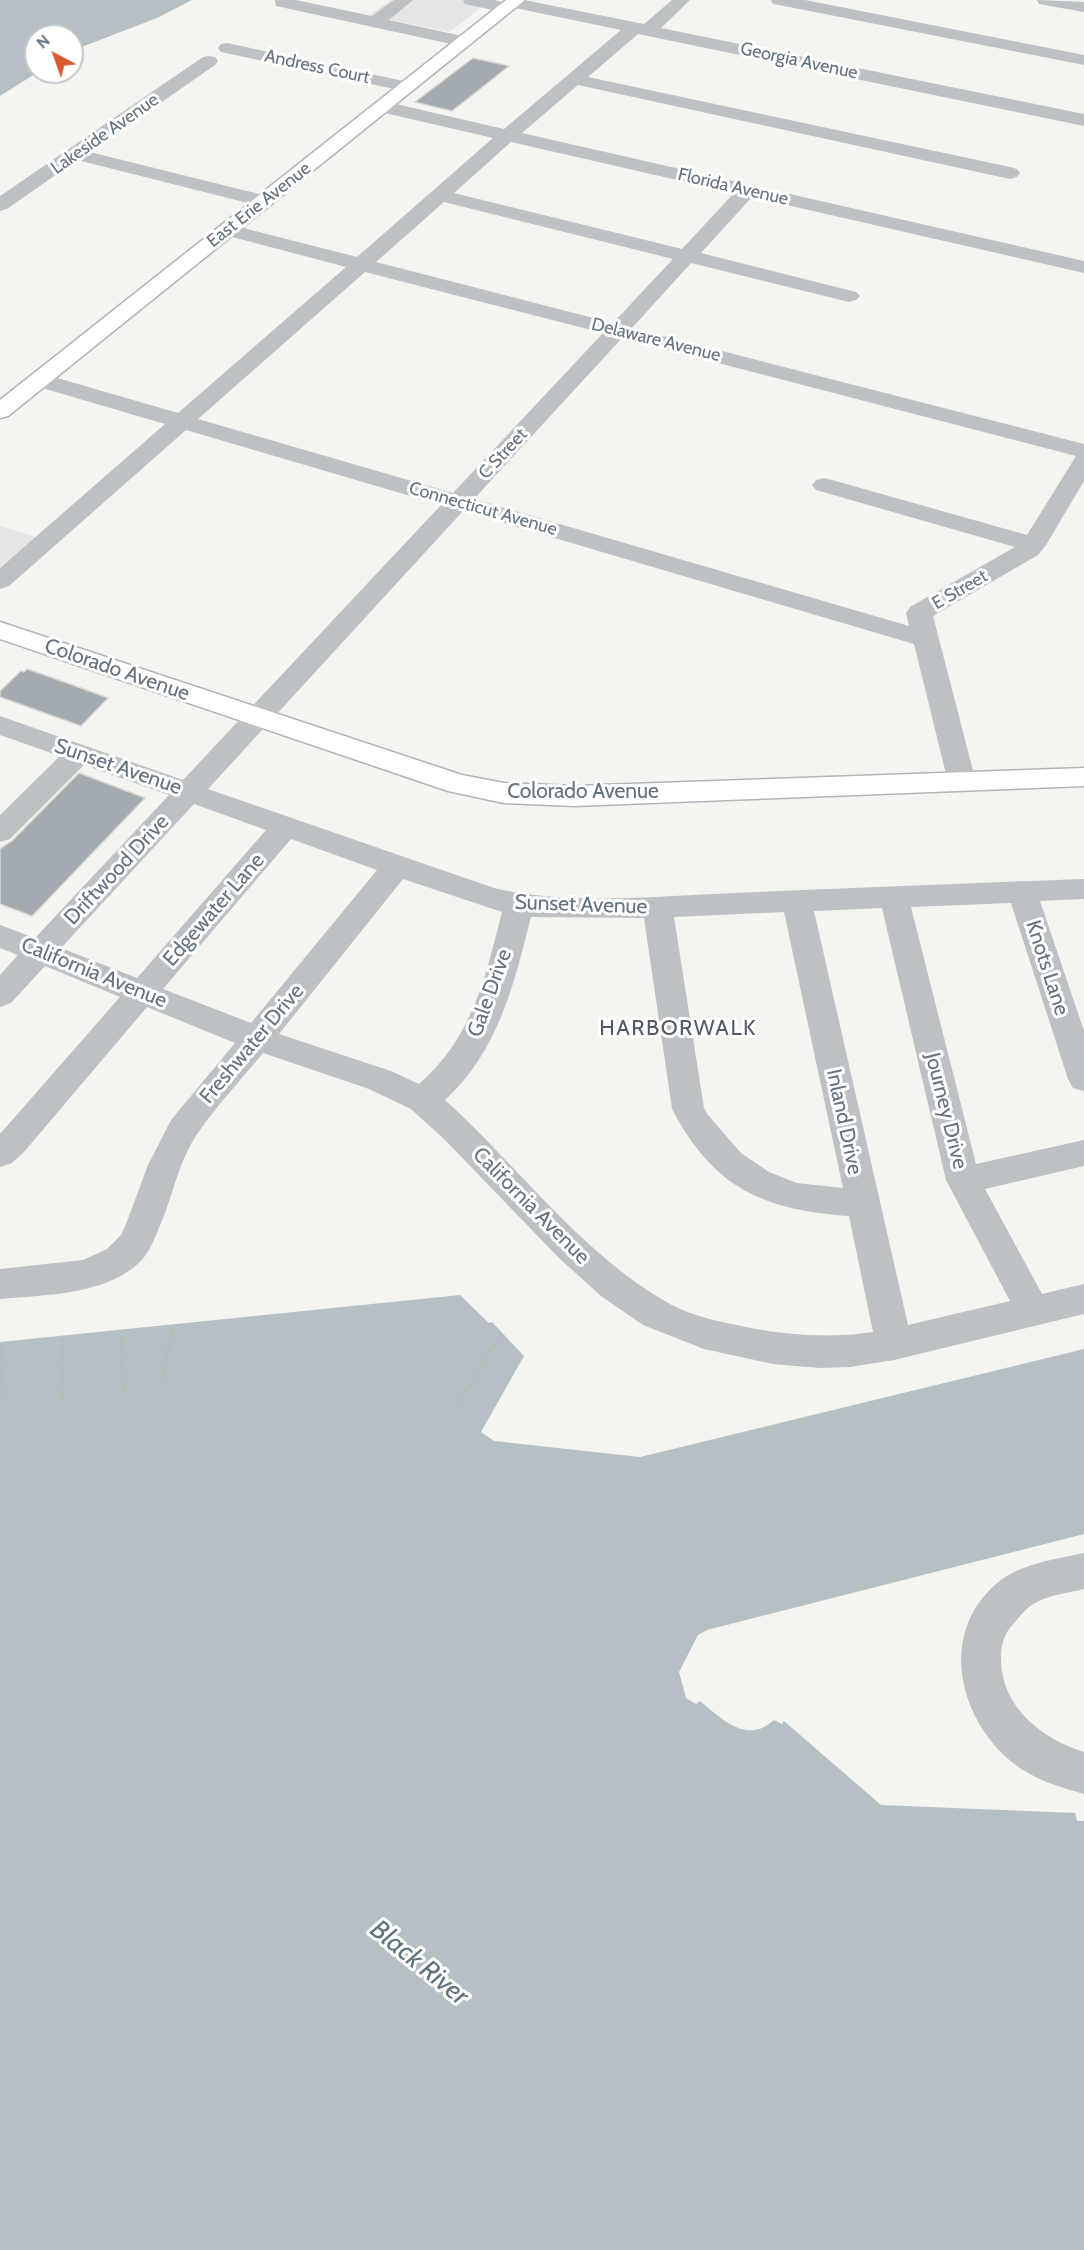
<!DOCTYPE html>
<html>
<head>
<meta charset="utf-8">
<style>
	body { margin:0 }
	#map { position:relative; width:1084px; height:2250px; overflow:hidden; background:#f4f4f0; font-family:Cabin,sans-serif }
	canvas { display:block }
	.north { position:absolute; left:24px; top:24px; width:60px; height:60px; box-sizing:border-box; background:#fff; border:2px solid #c1c7cc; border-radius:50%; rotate:319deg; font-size:16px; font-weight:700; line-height:24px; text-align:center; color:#65737f }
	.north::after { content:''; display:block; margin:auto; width:21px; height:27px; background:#d75a2e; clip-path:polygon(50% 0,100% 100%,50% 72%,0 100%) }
</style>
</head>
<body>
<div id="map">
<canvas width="1084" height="2250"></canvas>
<div class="north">N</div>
</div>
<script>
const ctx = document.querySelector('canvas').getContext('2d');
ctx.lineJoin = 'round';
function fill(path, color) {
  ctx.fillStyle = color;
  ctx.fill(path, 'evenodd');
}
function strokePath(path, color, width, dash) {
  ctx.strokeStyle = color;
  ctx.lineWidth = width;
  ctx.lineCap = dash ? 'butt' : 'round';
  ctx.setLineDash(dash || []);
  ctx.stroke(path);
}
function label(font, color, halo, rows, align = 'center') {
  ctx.font = font + ' Cabin,sans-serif';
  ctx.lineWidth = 6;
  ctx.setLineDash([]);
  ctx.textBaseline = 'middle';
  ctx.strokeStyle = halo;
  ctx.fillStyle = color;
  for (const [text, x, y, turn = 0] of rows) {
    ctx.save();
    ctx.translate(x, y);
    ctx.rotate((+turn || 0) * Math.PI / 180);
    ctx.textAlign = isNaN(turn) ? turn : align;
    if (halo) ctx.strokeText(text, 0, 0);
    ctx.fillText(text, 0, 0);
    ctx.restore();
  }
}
fill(new Path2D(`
	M 391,0 L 491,0 L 449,32 L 369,15 Z
	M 0,526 L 36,537 L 0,567 Z`), '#e4e5e4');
fill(new Path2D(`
	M 0,0 L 208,0 L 72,64 L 72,36 L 36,36 L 36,72 L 58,72 L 0,107 Z
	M 460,1295 L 489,1323 L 492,1322 L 524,1356 L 481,1432 L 494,1441 L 640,1457 L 1084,1349 L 1084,1534 L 707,1630 L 698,1635 L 679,1672 L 686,1698 L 696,1704 L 700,1701 C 722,1719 747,1745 774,1720 L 782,1724 L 784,1721 L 881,1805 L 1075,1813 L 1077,1821 L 1084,1821 L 1084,2250 L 0,2250 L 0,1342 Z`), '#b6c0c4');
fill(new Path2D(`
	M 192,0 L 211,0 L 185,16 L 183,21 L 140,41 L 72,66 L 72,52 L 79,48 L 157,18 Z
	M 38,72 L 61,72 L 33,92 L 0,110 L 0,96 Z`), '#f4f4f0');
const building = new Path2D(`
	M 473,58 L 509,66 L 452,111 L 415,102 Z
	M 27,669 L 67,683 L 108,698 L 81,726 L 0,697 L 0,691 L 21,671 L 24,672 Z
	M 79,773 L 145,798 L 32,916 L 0,904 L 0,849 L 12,841 Z`);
fill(building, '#a4abb0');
strokePath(building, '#d5d5d3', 1.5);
const major = new Path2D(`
	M 506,0 L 525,0 L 8,416 L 0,418 L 0,400 Z
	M 0,622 L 462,775 L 504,783 L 574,786 L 1084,768 L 1084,786 L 574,806 L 504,803 L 448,791 L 0,639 Z`);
strokePath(major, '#b1b5b8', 3);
strokePath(new Path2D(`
	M 122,1330 L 123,1393
	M 160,1388 L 173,1325
	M 62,1401 L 63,1337
	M 0,1402 L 2,1342
	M 459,1403 L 501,1332`), '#b7babc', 4, [3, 3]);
fill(new Path2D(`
	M 275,0 L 296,0 L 372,16 L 394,0 L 413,0 L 389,20 L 471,38 L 474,42 L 471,46 L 465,47 L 276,6 Z
	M 463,0 L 494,0 L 506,3 L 508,0 L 524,0 L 644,24 L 672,0 L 690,0 L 661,28 L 1084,114 L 1084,126 L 638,34 L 588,77 L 1010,167 L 1017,169 L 1020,173 L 1017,177 L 1010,179 L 578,85 L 522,133 L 1084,261 L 1084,273 L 752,197 L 701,253 L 856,292 L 860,296 L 856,300 L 849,302 L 691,263 L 632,328 L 1084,444 L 1084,481 L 1046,545 L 1038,555 L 933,616 L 976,782 L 972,789 L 962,791 L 952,789 L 948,782 L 914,644 L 463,511 L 208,789 L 494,888 C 568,906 658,896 734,893 C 851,888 968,883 1084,879 L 1084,899 L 1040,901 L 1084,1031 L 1084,1091 L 1073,1088 L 1068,1079 L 1011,903 L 911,907 L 976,1164 L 1084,1140 L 1084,1166 L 985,1189 L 1042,1294 L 1084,1284 L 1084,1314 L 894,1360 L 850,1367 L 820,1368 L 773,1364 L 704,1349 L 643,1325 L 601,1296 L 559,1258 L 444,1139 L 411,1109 L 369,1089 L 263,1053 C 241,1080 206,1117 190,1146 C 176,1172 171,1201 159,1228 C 155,1237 151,1248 145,1256 C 114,1295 45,1295 0,1299 L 0,1269 L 83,1260 L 107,1249 L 121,1235 L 126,1224 L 148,1165 L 171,1120 L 235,1043 L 147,1007 L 24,1152 L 12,1163 L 0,1167 L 0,1134 L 120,997 L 45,966 L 11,1003 L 0,1007 L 0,975 L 18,955 L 0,948 L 0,925 L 35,938 L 169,795 L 84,765 L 10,839 L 0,842 L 0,815 L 60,756 L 0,735 L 0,716 L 183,780 L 441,505 L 186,430 L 9,586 L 0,589 L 0,568 L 165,424 L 32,385 L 29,380 L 32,375 L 40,373 L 178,413 L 346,267 L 221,234 L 218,230 L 221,226 L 228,224 L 357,257 L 493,138 L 376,111 L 374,107 L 376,103 L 383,101 L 504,129 L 621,30 L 515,8 L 507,13 L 465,4 ZM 511,142 L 734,193 L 682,249 L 454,193 ZM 444,202 L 673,259 L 613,323 L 376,262 ZM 365,272 L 603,333 L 453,493 L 198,419 ZM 622,338 L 1076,456 L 1027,535 L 832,480 L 824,478 L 816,480 L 812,485 L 816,490 L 1015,547 L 910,607 L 906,613 L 909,626 L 474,499 ZM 194,804 L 266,830 L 137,978 L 61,948 ZM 291,839 L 377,870 L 251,1023 L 163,989 ZM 403,879 L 502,912 C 485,978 473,1037 419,1084 L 391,1071 L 279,1034 ZM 882,908 L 946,1180 L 1010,1301 L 908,1325 L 814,911 ZM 784,912 L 843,1188 L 797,1183 L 769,1172 L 741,1153 L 708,1115 L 704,1108 L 674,917 ZM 531,917 L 644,918 L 672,1109 C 713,1187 762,1210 849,1216 L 873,1332 C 832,1338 792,1336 751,1328 C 722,1322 693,1317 668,1303 C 582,1254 518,1166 445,1100 C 498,1052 514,984 531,917 Z
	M 771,0 L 805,0 L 1084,55 L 1084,65 L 779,5 L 773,4 Z
	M 1037,0 L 1084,2 L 1084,12 L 1039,4 Z
	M 227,43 L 408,82 L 414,83 L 417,87 L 414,91 L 408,92 L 221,52 L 218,48 L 221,44 Z
	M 209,56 L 215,57 L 218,61 L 215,65 L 90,152 L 271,197 L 274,201 L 271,205 L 264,207 L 77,160 L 7,209 L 0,211 L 0,196 L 203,57 Z
	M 1084,1553 L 1084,1589 C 1068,1593 1049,1595 1035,1603 C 1027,1607 1021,1615 1015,1622 C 1004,1633 1001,1644 1001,1659 C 1001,1707 1042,1739 1084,1752 L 1084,1794 C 1059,1787 1033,1779 1013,1763 C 956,1717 938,1628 1001,1580 C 1024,1563 1057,1559 1084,1553 Z`), '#bdc1c4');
fill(major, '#fff');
label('18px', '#65737f', '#fff', [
	["Georgia Avenue",799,61,12],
	["Andress Court",317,67,12],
	["Lakeside Avenue",105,134,-35],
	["Florida Avenue",733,187,13],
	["East Erie Avenue",259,205,-38],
	["Delaware Avenue",656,340,14],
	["C Street",503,454,-47],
	["Connecticut Avenue",483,509,16],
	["E Street",960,590,-30]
]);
label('21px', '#65737f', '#fff', [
	["Colorado Avenue",117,670,19],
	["Sunset Avenue",118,767,19],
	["Colorado Avenue",583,792],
	["Driftwood Drive",117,870,-47],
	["Sunset Avenue",581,905,2],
	["Edgewater Lane",214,910,-49],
	["Knots Lane",1047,968,72],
	["California Avenue",94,973,22],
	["Gale Drive",490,993,-70],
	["Freshwater Drive",252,1044,-50],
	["Journey Drive",946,1111,76],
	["Inland Drive",844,1122,78],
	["California Avenue",531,1206,45]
]);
ctx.letterSpacing = '1.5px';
label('22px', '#525c65', '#fff', [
	["HARBORWALK",678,1029]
]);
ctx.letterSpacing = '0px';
label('italic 27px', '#60747d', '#fff', [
	["Black River",419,1963,39]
]);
</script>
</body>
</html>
